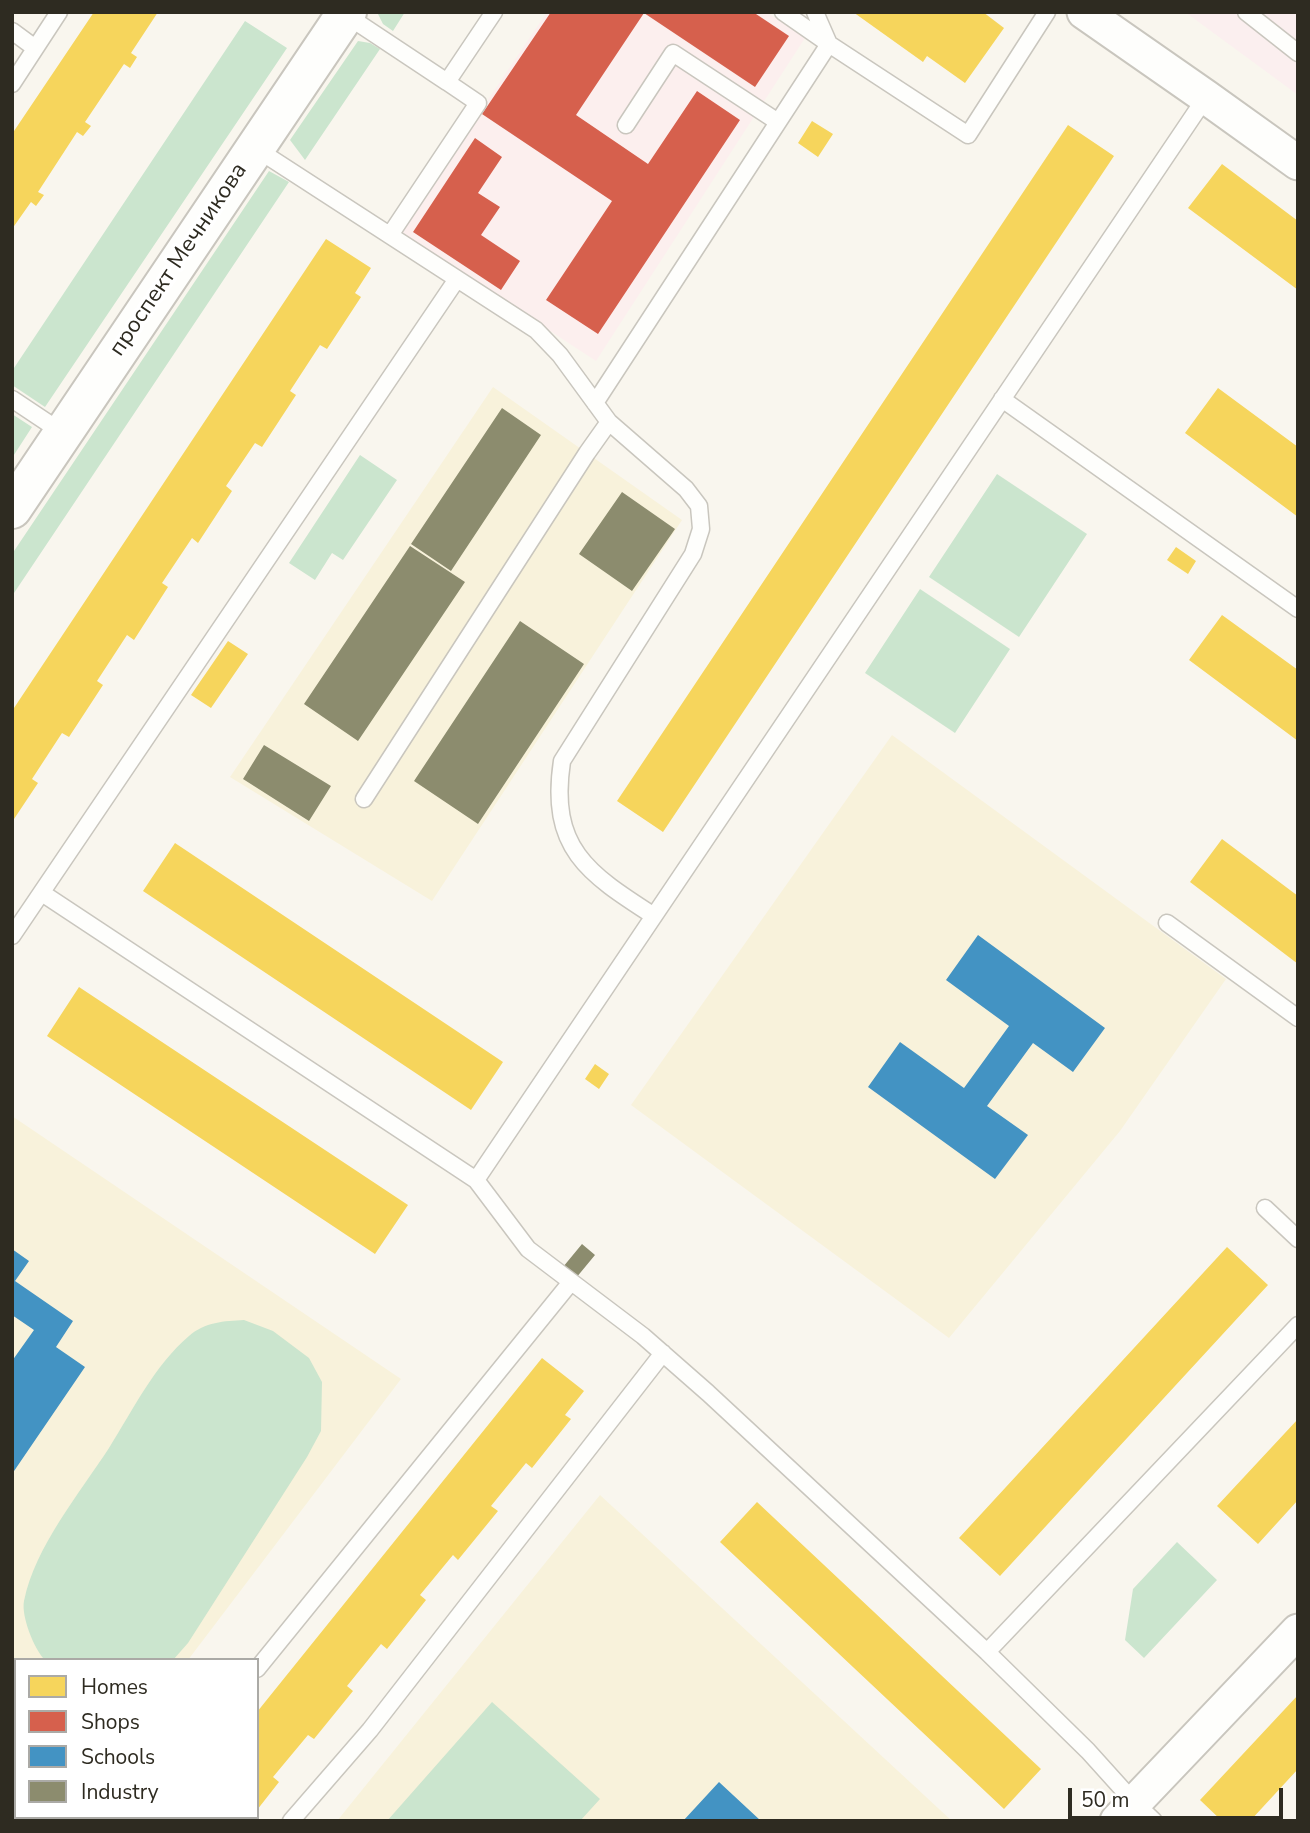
<!DOCTYPE html>
<html>
<head>
<meta charset="utf-8">
<style>
	body { margin:0 }
	#map { position:relative; width:1310px; height:1833px; overflow:hidden; background:#f9f6ee; font-family:"Nunito Sans",sans-serif }
	canvas { display:block }
	.frame { position:absolute; inset:0; border:14px solid #2e2b21; pointer-events:none }
	.legend { position:absolute; left:14px; top:1658px; width:245px; height:161px; box-sizing:border-box; background:#fff; border:2px solid #abaaa6; margin:0; padding:9px 12px; list-style:none; font-size:21px; color:#2e2b21 }
	.legend li { display:flex; align-items:center; gap:14px; height:35px }
	.legend b { width:35px; border:2px solid #abaaa6 }
	.scale { position:absolute; left:1068px; top:1788px; width:215px; height:32px; box-sizing:border-box; border:4px solid #2e2b21; border-top:0; padding-left:9px; font-size:21px; line-height:24px; white-space:nowrap; color:#2e2b21; -webkit-text-stroke:5px #fff; paint-order:stroke }
</style>
</head>
<body>
<div id="map">
<canvas width="1310" height="1833"></canvas>
<div class="frame"></div>
<ul class="legend">
<li><b style="height:19px;background:#f6d55c"></b>Homes</li>
<li><b style="height:19px;background:#d6604d"></b>Shops</li>
<li><b style="height:19px;background:#4393c3"></b>Schools</li>
<li><b style="height:19px;background:#8c8c6e"></b>Industry</li>
</ul>
<div class="scale">50 m</div>
</div>
<script>
const ctx = document.querySelector('canvas').getContext('2d');
ctx.lineJoin = 'round';
function fill(path, color) {
  ctx.fillStyle = color;
  ctx.fill(path, 'evenodd');
}
function strokePath(path, color, width, dash) {
  ctx.strokeStyle = color;
  ctx.lineWidth = width;
  ctx.lineCap = dash ? 'butt' : 'round';
  ctx.setLineDash(dash || []);
  ctx.stroke(path);
}
function label(font, color, halo, rows, align = 'center') {
  ctx.font = font + ' "Nunito Sans",sans-serif';
  ctx.lineWidth = 7;
  ctx.setLineDash([]);
  ctx.textBaseline = 'middle';
  ctx.strokeStyle = halo;
  ctx.fillStyle = color;
  for (const [text, x, y, turn = 0] of rows) {
    ctx.save();
    ctx.translate(x, y);
    ctx.rotate((+turn || 0) * Math.PI / 180);
    ctx.textAlign = isNaN(turn) ? turn : align;
    if (halo) ctx.strokeText(text, 0, 0);
    ctx.fillText(text, 0, 0);
    ctx.restore();
  }
}
fill(new Path2D(`
	M 547,12 L 766,12 L 805,38 L 596,361 L 399,232 Z`), '#fcefee');
fill(new Path2D(`
	M 493,387 L 682,520 L 432,901 L 230,777 Z
	M 892,735 L 1226,979 L 1120,1131 L 949,1338 L 631,1105 Z
	M 12,1116 L 401,1379 L 188,1660 L 16,1660 L 16,1708 L 12,1705 Z
	M 600,1495 L 952,1821 L 337,1821 Z`), '#f8f2db');
fill(new Path2D(`
	M 1185,12 L 1298,12 L 1298,95 Z`), '#fbefef');
fill(new Path2D(`
	M 377,12 L 405,12 L 393,31 L 383,24 Z
	M 245,21 L 287,48 L 45,407 L 12,385 L 12,371 Z
	M 358,41 L 370,43 L 380,49 L 305,160 L 290,140 Z
	M 269,171 L 289,182 L 12,596 L 12,554 Z
	M 12,414 L 32,427 L 12,458 Z
	M 360,455 L 397,480 L 343,560 L 332,553 L 315,580 L 289,563 Z
	M 997,474 L 1087,534 L 1019,637 L 929,577 Z
	M 920,589 L 1010,649 L 955,733 L 865,673 Z
	M 244,1320 L 273,1331 L 309,1358 L 322,1382 L 321,1431 L 307,1457 L 188,1643 L 173,1660 L 45,1660 C 34,1649 21,1616 24,1601 C 35,1547 79,1494 109,1448 C 133,1410 154,1366 189,1336 C 205,1322 224,1321 244,1320 Z
	M 1177,1542 L 1217,1580 L 1144,1658 L 1125,1640 L 1133,1589 Z
	M 492,1702 L 600,1799 L 580,1821 L 387,1821 Z`), '#cbe5ce');
fill(new Path2D(`
	M 94,12 L 158,12 L 131,53 L 137,57 L 130,68 L 124,64 L 85,122 L 91,126 L 83,136 L 77,132 L 38,192 L 44,195 L 36,206 L 31,202 L 12,229 L 12,134 Z
	M 853,12 L 983,12 L 1004,28 L 965,83 L 927,56 L 923,62 Z
	M 812,121 L 833,134 L 818,157 L 798,143 Z
	M 1068,125 L 1114,156 L 663,832 L 617,801 Z
	M 1222,164 L 1298,221 L 1298,290 L 1188,208 Z
	M 326,239 L 371,268 L 355,293 L 361,297 L 327,349 L 320,345 L 290,391 L 296,395 L 262,447 L 255,443 L 226,486 L 232,491 L 198,543 L 192,538 L 162,583 L 168,587 L 134,640 L 127,635 L 97,681 L 103,685 L 69,737 L 62,733 L 32,779 L 38,783 L 12,822 L 12,711 Z
	M 1218,388 L 1298,447 L 1298,517 L 1185,433 Z
	M 1176,547 L 1196,561 L 1188,574 L 1167,560 Z
	M 1222,615 L 1298,670 L 1298,741 L 1189,660 Z
	M 228,641 L 248,654 L 211,708 L 191,695 Z
	M 1222,839 L 1298,896 L 1298,964 L 1190,882 Z
	M 175,843 L 503,1062 L 471,1110 L 143,891 Z
	M 79,987 L 408,1205 L 375,1254 L 47,1036 Z
	M 595,1064 L 609,1074 L 599,1089 L 585,1079 Z
	M 1227,1247 L 1268,1285 L 1000,1576 L 959,1538 Z
	M 542,1358 L 584,1391 L 565,1415 L 571,1419 L 532,1468 L 526,1463 L 491,1506 L 498,1511 L 458,1560 L 453,1555 L 420,1595 L 426,1600 L 387,1649 L 381,1644 L 347,1686 L 353,1691 L 314,1739 L 308,1735 L 273,1777 L 279,1782 L 257,1810 L 257,1712 Z
	M 1298,1419 L 1298,1500 L 1258,1544 L 1217,1506 Z
	M 757,1502 L 1041,1769 L 1004,1809 L 720,1542 Z
	M 1298,1695 L 1298,1769 L 1250,1821 L 1222,1821 L 1200,1800 Z
	M 173,1817 L 251,1817 L 248,1821 L 170,1821 Z`), '#f6d55c');
fill(new Path2D(`
	M 551,12 L 753,12 L 789,36 L 755,87 L 644,13 L 576,115 L 648,164 L 697,91 L 740,120 L 598,334 L 546,300 L 612,201 L 482,114 Z
	M 475,138 L 502,157 L 478,193 L 500,207 L 481,235 L 520,261 L 501,290 L 413,232 Z`), '#d6604d');
fill(new Path2D(`
	M 978,935 L 1105,1028 L 1073,1072 L 1033,1043 L 987,1106 L 1028,1135 L 995,1179 L 868,1087 L 900,1042 L 964,1088 L 1009,1026 L 946,980 Z
	M 12,1249 L 29,1261 L 15,1281 L 73,1321 L 56,1347 L 85,1367 L 12,1474 L 12,1361 L 34,1330 L 12,1315 Z
	M 719,1782 L 761,1821 L 683,1821 Z`), '#4393c3');
fill(new Path2D(`
	M 502,408 L 541,435 L 451,571 L 411,544 Z
	M 622,492 L 675,529 L 632,591 L 579,554 Z
	M 410,546 L 465,582 L 358,741 L 304,704 Z
	M 520,621 L 584,664 L 478,824 L 414,781 Z
	M 264,745 L 331,786 L 309,821 L 243,779 Z
	M 582,1244 L 595,1255 L 576,1278 L 563,1267 Z`), '#8c8c6e');
const service = new Path2D(`
	M 783,12 L 829,44 L 815,12
	M 1246,12 L 1298,53
	M 346,15 L 447,82 L 494,12
	M 12,31 L 35,48
	M 12,84 L 59,12
	M 626,125 L 673,53 L 778,122
	M 255,148 L 536,330 L 560,355 L 609,422 L 686,489 L 699,506 L 701,529 L 693,554 L 562,761 C 549,848 587,873 654,916
	M 390,235 L 478,103 L 447,82
	M 12,399 L 63,433
	M 1002,399 L 1298,609
	M 595,403 L 829,44 L 968,135 L 1047,12
	M 364,799 L 587,453 L 609,422
	M 42,893 L 476,1180 L 528,1249 L 643,1336 L 708,1393 L 987,1652 L 1088,1751 L 1134,1802 L 1154,1821
	M 1167,923 L 1298,1018
	M 12,936 L 457,279
	M 476,1180 L 1206,97
	M 1265,1208 L 1298,1239
	M 987,1652 L 1298,1325
	M 257,1669 L 571,1282
	M 134,1821 L 137,1817
	M 291,1821 L 370,1730 L 663,1353`);
const minor = new Path2D(`
	M 1084,12 L 1206,97 L 1298,163
	M 1117,1821 L 1298,1631`);
const tertiary = new Path2D(`
	M 12,509 L 347,12`);
strokePath(service, '#c9c6be', 19);
strokePath(minor, '#c9c6be', 37);
strokePath(tertiary, '#c9c6be', 42);
strokePath(service, '#fefefc', 16);
strokePath(minor, '#fefefc', 33);
strokePath(tertiary, '#fefefc', 38);
label('23px', '#2e2b21', '#fff', [
	["проспект Мечникова",179,260,-56]
]);
</script>
</body>
</html>
